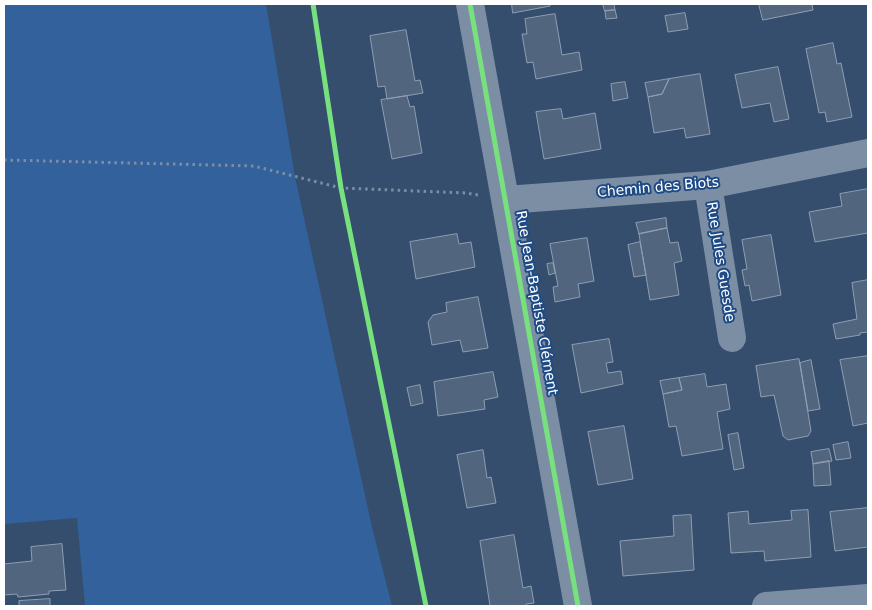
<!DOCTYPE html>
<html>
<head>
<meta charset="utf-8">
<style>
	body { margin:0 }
	#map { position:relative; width:872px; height:610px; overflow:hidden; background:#354e6e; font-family:"DejaVu Sans",sans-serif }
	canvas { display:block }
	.frame { position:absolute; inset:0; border:5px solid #fff; pointer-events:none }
</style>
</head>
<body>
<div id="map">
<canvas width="872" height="610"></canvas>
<div class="frame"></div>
</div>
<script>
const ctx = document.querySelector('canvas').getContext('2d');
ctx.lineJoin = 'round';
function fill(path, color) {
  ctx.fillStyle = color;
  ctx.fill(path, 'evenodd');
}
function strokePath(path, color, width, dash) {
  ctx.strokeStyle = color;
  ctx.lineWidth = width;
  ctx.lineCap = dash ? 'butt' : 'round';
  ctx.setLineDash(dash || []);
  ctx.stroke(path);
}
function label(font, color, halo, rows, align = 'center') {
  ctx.font = font + ' "DejaVu Sans",sans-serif';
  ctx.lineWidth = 4;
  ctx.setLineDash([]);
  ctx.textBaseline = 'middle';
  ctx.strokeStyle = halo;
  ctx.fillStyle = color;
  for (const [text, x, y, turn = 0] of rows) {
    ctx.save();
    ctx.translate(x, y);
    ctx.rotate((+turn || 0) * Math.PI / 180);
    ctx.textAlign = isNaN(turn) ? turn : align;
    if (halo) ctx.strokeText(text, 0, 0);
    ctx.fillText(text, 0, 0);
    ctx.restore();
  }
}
fill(new Path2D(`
	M 4,4 L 266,4 L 295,177 L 372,527 L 392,606 L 85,606 L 77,518 L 4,524 Z`), '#32619b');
const building = new Path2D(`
	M 512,4 L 550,4 L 550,6 L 513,13 Z
	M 603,4 L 614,4 L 615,10 L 605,11 Z
	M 759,4 L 812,4 L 813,10 L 763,20 Z
	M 615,10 L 617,18 L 606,19 L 605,11 Z
	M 685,13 L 688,29 L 668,32 L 665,16 Z
	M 555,14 L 562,55 L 579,52 L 582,70 L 536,79 L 533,62 L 527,63 L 522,34 L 527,34 L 525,19 Z
	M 406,30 L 415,81 L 420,80 L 423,93 L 387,99 L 385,86 L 378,87 L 370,36 Z
	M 833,43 L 837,64 L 841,63 L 852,117 L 827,122 L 825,112 L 819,113 L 806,49 Z
	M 778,67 L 789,119 L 774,122 L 770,103 L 742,108 L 735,75 Z
	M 700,74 L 710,134 L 686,138 L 684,128 L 654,133 L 648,97 L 662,94 L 669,79 Z
	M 669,79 L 662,94 L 648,97 L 645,83 Z
	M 625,82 L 628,98 L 613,101 L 611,84 Z
	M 407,96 L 410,107 L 414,106 L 422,153 L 392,159 L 381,100 Z
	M 561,109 L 563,119 L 595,113 L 601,149 L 544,159 L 536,112 Z
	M 868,189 L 868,233 L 815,242 L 809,212 L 842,206 L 840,194 Z
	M 666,218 L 667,228 L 639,234 L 636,223 Z
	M 667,228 L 670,243 L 678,242 L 682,261 L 674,263 L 679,295 L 650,300 L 639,234 Z
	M 457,234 L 459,244 L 471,242 L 475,267 L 416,279 L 410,242 Z
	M 771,235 L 781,295 L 752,301 L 749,285 L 745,286 L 742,270 L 747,269 L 742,240 Z
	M 587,238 L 594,281 L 578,284 L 580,297 L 555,302 L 553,287 L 558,286 L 550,244 Z
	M 640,242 L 646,275 L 634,277 L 628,245 Z
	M 553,263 L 555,273 L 549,275 L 547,264 Z
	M 868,280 L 868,332 L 860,333 L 860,335 L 836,339 L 833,324 L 857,319 L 852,283 Z
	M 478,297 L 488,348 L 463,352 L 460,340 L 432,345 L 428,322 L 433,315 L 447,312 L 446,303 Z
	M 609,339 L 613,362 L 606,363 L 608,373 L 621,371 L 623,384 L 581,393 L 572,345 Z
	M 868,356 L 868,423 L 853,426 L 840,360 Z
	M 799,359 L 811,431 L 808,436 L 788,440 L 783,436 L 774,395 L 761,397 L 756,366 Z
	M 811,360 L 820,409 L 808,411 L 800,363 Z
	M 493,372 L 498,397 L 484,400 L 485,409 L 438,416 L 434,382 Z
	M 705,374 L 707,387 L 726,384 L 730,409 L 717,412 L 723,449 L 682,456 L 676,426 L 669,427 L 663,394 L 682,390 L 679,378 Z
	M 679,378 L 682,390 L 663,394 L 660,381 Z
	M 420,385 L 423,403 L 411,406 L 407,388 Z
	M 624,426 L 633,479 L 598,485 L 588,432 Z
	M 738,433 L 744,468 L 734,470 L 728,435 Z
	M 848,442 L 851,458 L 836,460 L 833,445 Z
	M 829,449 L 832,461 L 813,464 L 811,452 Z
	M 483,450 L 487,478 L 491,477 L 496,503 L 467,508 L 457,455 Z
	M 829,461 L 831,485 L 814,486 L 813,464 Z
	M 868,508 L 868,547 L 835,551 L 830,512 Z
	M 808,510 L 811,557 L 765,561 L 764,551 L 731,553 L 728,513 L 748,511 L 749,524 L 792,520 L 791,511 Z
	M 691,515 L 694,570 L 623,576 L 620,541 L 674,536 L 673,516 Z
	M 514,535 L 523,588 L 531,586 L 534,603 L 526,604 L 526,606 L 490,606 L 480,541 Z
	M 62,544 L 66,590 L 49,591 L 49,594 L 18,597 L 17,594 L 4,595 L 4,564 L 32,561 L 31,547 Z
	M 50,599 L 50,606 L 19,606 L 19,601 Z`);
fill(building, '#51657e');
strokePath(building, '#8f9eb2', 1);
strokePath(new Path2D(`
	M 4,160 L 254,166 L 341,188 L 466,193 L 478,195`), '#7c8ea4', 3, [2.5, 4]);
strokePath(new Path2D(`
	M 470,4 L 578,606
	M 708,185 L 732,338
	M 506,200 L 708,185 L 868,153
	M 766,606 L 868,598`), '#7c8ea4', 28);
strokePath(new Path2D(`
	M 313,4 L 341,188 L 426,606
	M 470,4 L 578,606`), '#77e17e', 5);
label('14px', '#fff', '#1e4a85', [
	["Chemin des Biots",658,188,-5],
	["Rue Jules Guesde",720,262,81],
	["Rue Jean-Baptiste Clément",536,303,80]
]);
</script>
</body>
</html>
